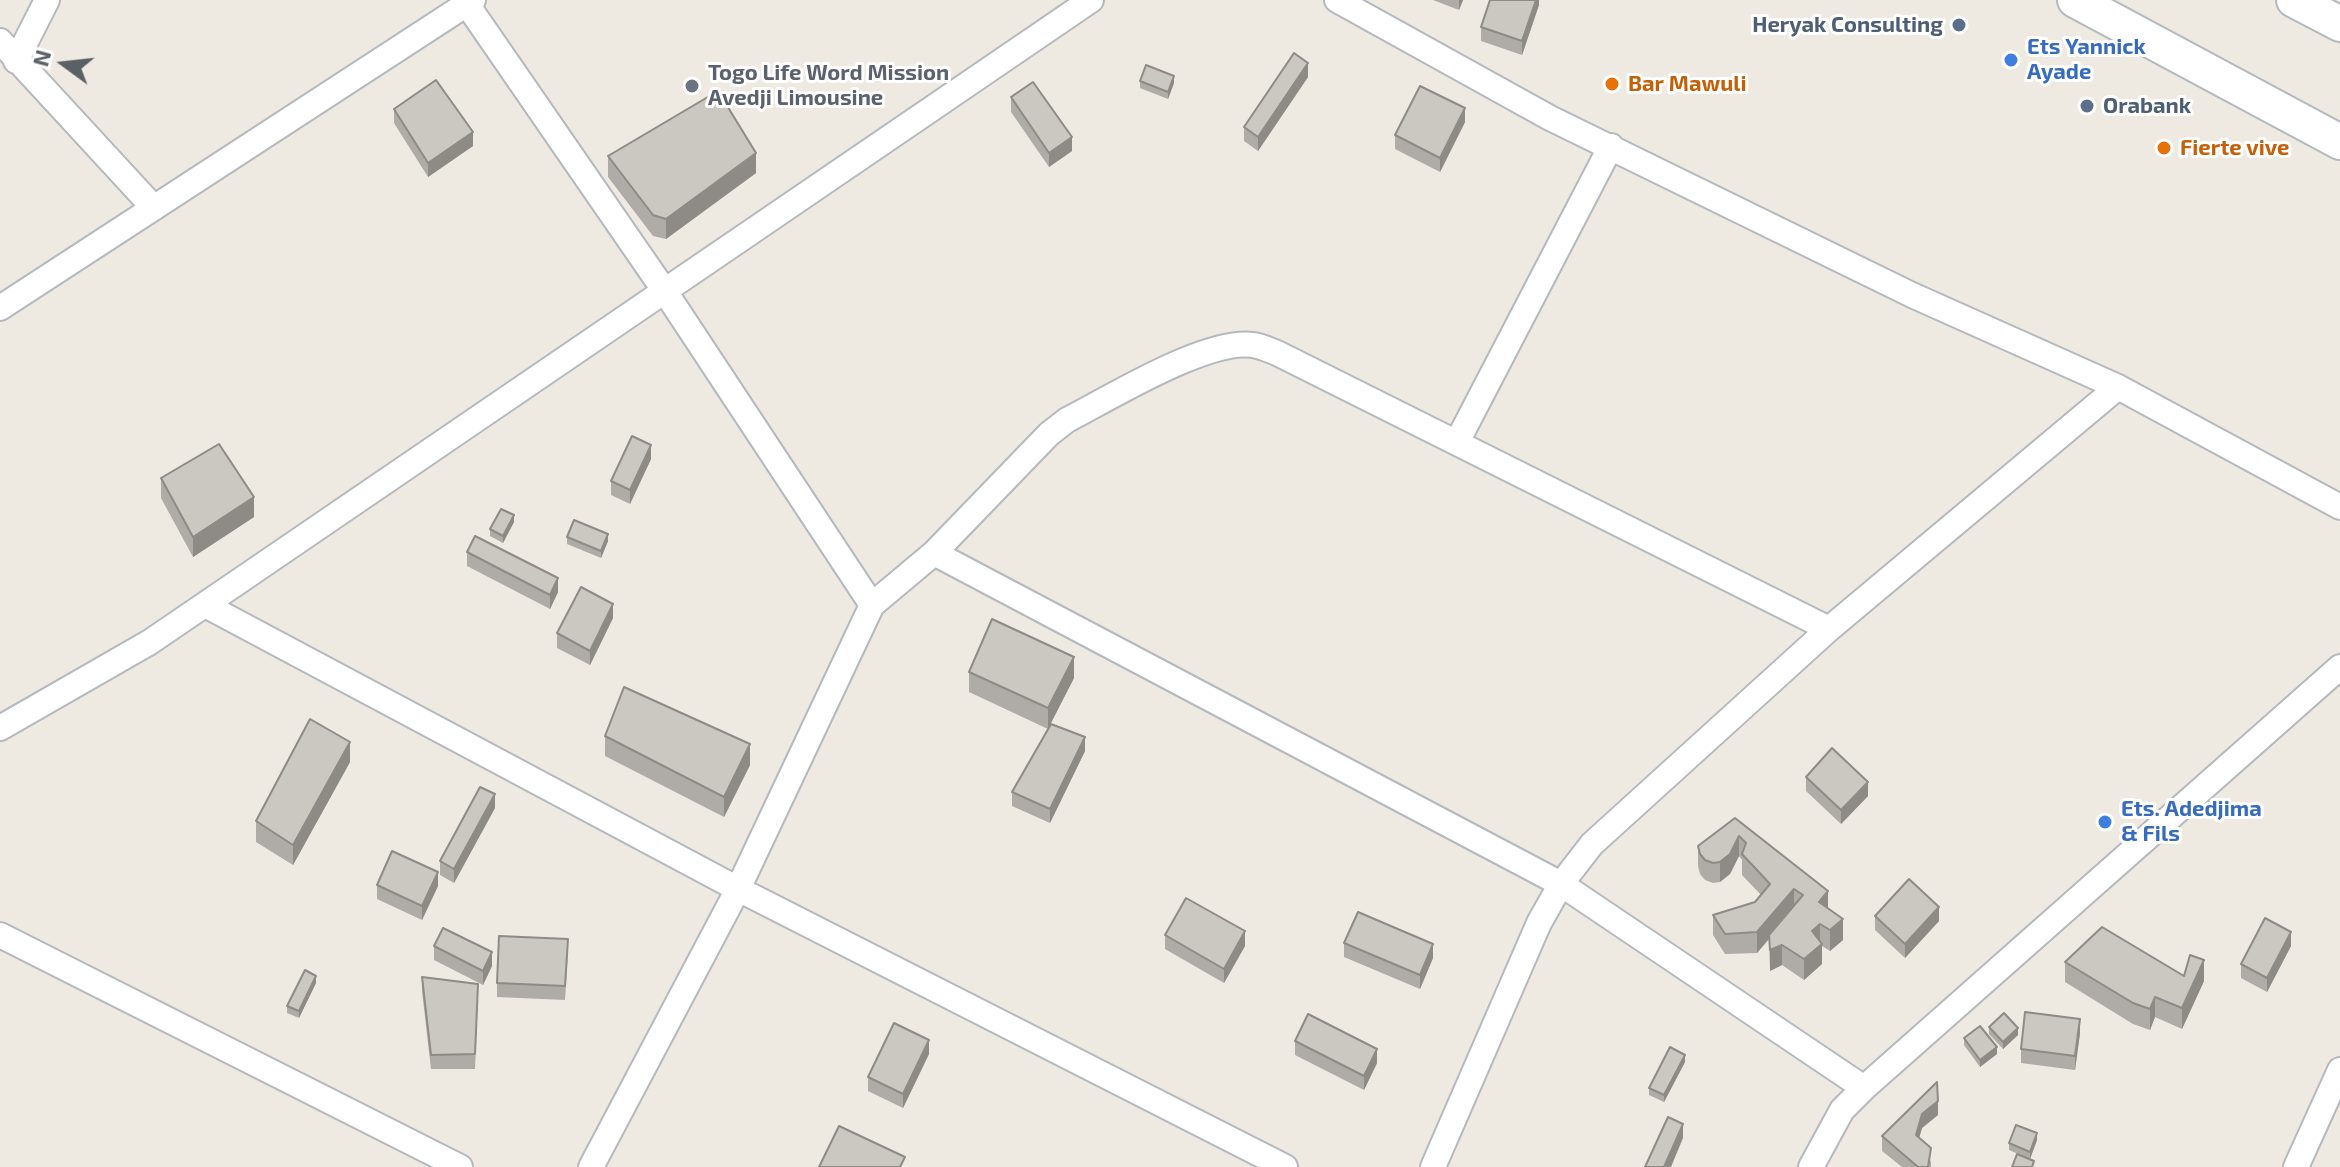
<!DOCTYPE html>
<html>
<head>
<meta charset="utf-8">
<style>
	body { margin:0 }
	#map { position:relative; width:2340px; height:1167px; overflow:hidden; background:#eeeae2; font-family:"Exo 2",sans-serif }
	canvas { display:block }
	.north { position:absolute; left:24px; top:24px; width:80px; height:80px; -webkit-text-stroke:6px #fff; paint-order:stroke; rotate:285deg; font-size:22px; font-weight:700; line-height:32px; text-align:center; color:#5a6064 }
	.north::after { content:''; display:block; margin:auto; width:28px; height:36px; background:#5a6064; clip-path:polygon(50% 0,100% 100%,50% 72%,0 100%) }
</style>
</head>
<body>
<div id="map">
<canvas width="2340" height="1167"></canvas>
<div class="north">N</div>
</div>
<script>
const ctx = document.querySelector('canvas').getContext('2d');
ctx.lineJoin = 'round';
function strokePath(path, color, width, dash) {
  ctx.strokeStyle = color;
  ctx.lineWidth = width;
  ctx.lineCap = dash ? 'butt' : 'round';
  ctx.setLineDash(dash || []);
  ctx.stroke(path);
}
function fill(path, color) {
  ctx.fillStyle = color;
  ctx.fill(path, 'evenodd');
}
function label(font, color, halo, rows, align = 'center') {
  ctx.font = font + ' "Exo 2",sans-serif';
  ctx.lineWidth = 6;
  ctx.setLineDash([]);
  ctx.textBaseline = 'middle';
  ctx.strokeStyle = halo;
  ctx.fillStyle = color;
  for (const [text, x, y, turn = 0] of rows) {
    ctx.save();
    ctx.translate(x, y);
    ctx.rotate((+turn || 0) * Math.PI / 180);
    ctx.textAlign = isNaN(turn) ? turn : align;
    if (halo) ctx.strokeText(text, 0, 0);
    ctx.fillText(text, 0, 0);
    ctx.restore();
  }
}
const minor = new Path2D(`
	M 464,0 L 664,290 L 872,605
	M 1337,0 L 1550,118 L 1912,295 L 2118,387 L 2340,507
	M 0,41 L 154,208
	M 16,61 L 47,0
	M 0,308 L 473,0
	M 1457,442 L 1611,146
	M 934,553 L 1561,884 L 1864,1088
	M 205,605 L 738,889 L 1285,1167
	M 0,728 L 150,642 L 1091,0
	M 0,935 L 460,1167
	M 591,1167 L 738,889 L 872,605 L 934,553 L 1049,434 L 1067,420 C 1110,398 1207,338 1253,345 C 1261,346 1269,350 1277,353 L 1829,629
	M 1433,1167 L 1539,923 L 1561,884 L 1592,844 L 1829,629 L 2118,387
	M 1811,1167 L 1842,1110 L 1864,1088 L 2340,667
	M 2296,1167 L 2340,1070`);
const secondary = new Path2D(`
	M 2075,0 L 2340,142
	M 2294,0 L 2340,24`);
strokePath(minor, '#b5b9bd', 28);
strokePath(secondary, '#b4b9bd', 38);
strokePath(minor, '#fff', 24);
strokePath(secondary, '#fff', 34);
fill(new Path2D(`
	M 1433,0 L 1463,0 L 1459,10 Z
	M 1539,0 L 1539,5 L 1522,55 L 1481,41 L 1481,27 Z
	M 1308,77 L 1258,151 L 1244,141 L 1244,127 Z
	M 1140,81 L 1174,83 L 1168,99 L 1140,88 Z
	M 1011,97 L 1072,151 L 1049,167 L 1011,112 Z
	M 394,109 L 473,146 L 428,177 L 394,123 Z
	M 1465,122 L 1440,172 L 1395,149 L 1395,135 Z
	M 608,156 L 756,173 L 666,239 L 653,236 L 608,177 Z
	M 651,459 L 630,504 L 611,495 L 611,481 Z
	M 161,478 L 254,517 L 193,557 L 161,498 Z
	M 514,522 L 503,543 L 490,536 L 490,529 Z
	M 567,537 L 608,541 L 601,558 L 567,544 Z
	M 467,552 L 558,592 L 550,609 L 467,566 Z
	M 613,618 L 590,665 L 557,648 L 557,633 Z
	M 969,672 L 1074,678 L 1048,728 L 1085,751 L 1050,823 L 1012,806 L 1012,792 L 1048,729 L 969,692 Z
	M 605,736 L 750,765 L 724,817 L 605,756 Z
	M 350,762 L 293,865 L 256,842 L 256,821 Z
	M 1806,777 L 1868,796 L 1841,824 L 1806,791 Z
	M 495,808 L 454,883 L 440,875 L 440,861 Z
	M 1735,818 L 1828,908 L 1843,940 L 1830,951 L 1822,946 L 1822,964 L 1804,980 L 1782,965 L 1770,971 L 1769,939 L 1757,953 L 1725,954 L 1713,935 L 1713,915 L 1755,902 L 1761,895 L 1742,875 L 1742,860 L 1739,856 L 1730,874 L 1720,882 L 1713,883 L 1705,880 L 1700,874 L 1698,866 L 1698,846 Z
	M 377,885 L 438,886 L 422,920 L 377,899 Z
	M 1875,916 L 1939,921 L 1905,958 L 1875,930 Z
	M 1165,935 L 1245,946 L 1224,983 L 1165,949 Z
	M 1344,943 L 1433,958 L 1420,989 L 1344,957 Z
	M 434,946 L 492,966 L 483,985 L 434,960 Z
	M 2291,946 L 2267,992 L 2241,978 L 2241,964 Z
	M 568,953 L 565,1000 L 497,997 L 497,983 Z
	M 2065,962 L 2184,976 L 2204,981 L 2182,1029 L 2155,1017 L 2150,1030 L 2133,1024 L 2065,982 Z
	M 422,977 L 478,998 L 475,1069 L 431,1069 L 422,991 Z
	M 316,983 L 299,1018 L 287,1013 L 287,1006 Z
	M 1989,1027 L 2018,1035 L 2003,1049 L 1989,1034 Z
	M 2080,1033 L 2075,1070 L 2021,1063 L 2021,1049 Z
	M 1964,1038 L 1997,1054 L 1980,1067 L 1964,1045 Z
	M 1295,1041 L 1377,1063 L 1364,1090 L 1295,1055 Z
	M 929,1054 L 903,1108 L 868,1091 L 868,1077 Z
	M 1685,1062 L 1664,1102 L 1649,1095 L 1649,1088 Z
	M 1938,1115 L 1922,1128 L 1919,1138 L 1931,1162 L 1931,1167 L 1902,1167 L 1882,1151 L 1882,1136 Z
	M 2037,1140 L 2030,1159 L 2009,1150 L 2009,1143 Z`), '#afaba6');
fill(new Path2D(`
	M 1459,0 L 1463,0 L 1459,10 Z
	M 1536,0 L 1539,0 L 1539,5 L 1522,55 L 1522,41 Z
	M 1308,63 L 1308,77 L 1258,151 L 1258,137 Z
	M 1174,76 L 1174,83 L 1168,99 L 1168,92 Z
	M 1465,108 L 1465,122 L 1440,172 L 1440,158 Z
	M 473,132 L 473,146 L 428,177 L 428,163 Z
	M 1072,137 L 1072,151 L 1049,167 L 1049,153 Z
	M 756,153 L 756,173 L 666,239 L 666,219 Z
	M 651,445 L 651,459 L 630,504 L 630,490 Z
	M 254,497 L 254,517 L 193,557 L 193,537 Z
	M 514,515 L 514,522 L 503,543 L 503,536 Z
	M 608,534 L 608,541 L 601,558 L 601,551 Z
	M 558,578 L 558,592 L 550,609 L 550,595 Z
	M 613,604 L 613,618 L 590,665 L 590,651 Z
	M 1074,657 L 1074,678 L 1048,729 L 1048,708 Z
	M 1085,737 L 1085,751 L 1050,823 L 1050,809 Z
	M 350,742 L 350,762 L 293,865 L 293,845 Z
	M 750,744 L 750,765 L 724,817 L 724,797 Z
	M 1868,782 L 1868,796 L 1841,824 L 1841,810 Z
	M 495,794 L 495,808 L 454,883 L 454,869 Z
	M 1739,836 L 1739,856 L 1730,874 L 1720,882 L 1720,862 Z
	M 438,872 L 438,886 L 422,920 L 422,906 Z
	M 1794,889 L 1794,909 L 1757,953 L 1757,932 Z
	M 1828,891 L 1828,911 L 1819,902 Z
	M 1939,907 L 1939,921 L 1905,958 L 1905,944 Z
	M 1843,919 L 1843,940 L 1830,951 L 1830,930 Z
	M 1820,924 L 1820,945 L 1812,931 Z
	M 1245,931 L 1245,946 L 1224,983 L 1224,969 Z
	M 2291,932 L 2291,946 L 2267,992 L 2267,978 Z
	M 1433,944 L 1433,958 L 1420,989 L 1420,975 Z
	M 1822,944 L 1822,964 L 1804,980 L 1804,959 Z
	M 1782,945 L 1782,965 L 1770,971 L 1770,950 Z
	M 492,952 L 492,966 L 483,985 L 483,971 Z
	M 2204,960 L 2204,981 L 2182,1029 L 2182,1008 Z
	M 316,976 L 316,983 L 299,1018 L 299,1011 Z
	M 2155,997 L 2155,1017 L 2150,1030 L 2150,1009 Z
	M 2080,1019 L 2080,1033 L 2075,1070 L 2075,1056 Z
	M 2018,1028 L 2018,1035 L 2003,1049 L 2003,1042 Z
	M 929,1040 L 929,1054 L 903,1108 L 903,1094 Z
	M 1997,1047 L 1997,1054 L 1980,1067 L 1980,1060 Z
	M 1377,1049 L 1377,1063 L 1364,1090 L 1364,1076 Z
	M 1685,1055 L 1685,1062 L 1664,1102 L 1664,1095 Z
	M 1938,1101 L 1938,1115 L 1922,1128 L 1916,1149 L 1916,1135 L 1922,1114 Z
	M 1683,1124 L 1683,1138 L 1671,1167 L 1664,1167 Z
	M 2037,1133 L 2037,1140 L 2030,1159 L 2030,1152 Z`), '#8e8b87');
const building = new Path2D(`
	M 1490,0 L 1536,0 L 1522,41 L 1481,27 Z
	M 1294,53 L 1308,63 L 1258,137 L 1244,127 Z
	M 1146,65 L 1174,76 L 1168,92 L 1140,81 Z
	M 436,80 L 473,132 L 428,163 L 394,109 Z
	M 1033,82 L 1072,137 L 1049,153 L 1011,97 Z
	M 1420,86 L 1465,108 L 1440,158 L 1395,135 Z
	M 718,91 L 756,153 L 666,219 L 653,215 L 608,156 Z
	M 632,436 L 651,445 L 630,490 L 611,481 Z
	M 219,444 L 254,497 L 193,537 L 161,478 Z
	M 501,509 L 514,515 L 503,536 L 490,529 Z
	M 574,520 L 608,534 L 601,551 L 567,537 Z
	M 475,536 L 558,578 L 550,595 L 467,552 Z
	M 581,587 L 613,604 L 590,651 L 557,633 Z
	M 992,619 L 1074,657 L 1048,708 L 969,672 Z
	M 624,687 L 750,744 L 724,797 L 605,736 Z
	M 310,719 L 350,742 L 293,845 L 256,821 Z
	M 1051,724 L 1085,737 L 1050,809 L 1012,792 Z
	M 1832,748 L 1868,782 L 1841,810 L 1806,777 Z
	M 480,787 L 495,794 L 454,869 L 440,861 Z
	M 1735,818 L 1828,891 L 1819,902 L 1843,919 L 1830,930 L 1820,924 L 1812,931 L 1822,944 L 1804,959 L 1782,945 L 1770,950 L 1769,935 L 1803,895 L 1794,889 L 1757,932 L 1725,934 L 1713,915 L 1755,902 L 1770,884 L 1742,854 L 1746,843 L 1739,836 L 1730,854 L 1720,862 L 1713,863 L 1705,860 L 1700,854 L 1698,846 Z
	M 392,851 L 438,872 L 422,906 L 377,885 Z
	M 1909,879 L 1939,907 L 1905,944 L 1875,916 Z
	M 1186,898 L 1245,931 L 1224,969 L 1165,935 Z
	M 1358,912 L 1433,944 L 1420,975 L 1344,943 Z
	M 2265,918 L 2291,932 L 2267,978 L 2241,964 Z
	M 2102,927 L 2184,976 L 2190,955 L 2204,960 L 2182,1008 L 2155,997 L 2150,1009 L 2133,1003 L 2065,962 Z
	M 443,928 L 492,952 L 483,971 L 434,946 Z
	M 499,936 L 568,939 L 565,986 L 497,983 Z
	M 305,970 L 316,976 L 299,1011 L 287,1006 Z
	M 422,977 L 478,984 L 475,1054 L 431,1055 Z
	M 2025,1012 L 2080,1019 L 2075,1056 L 2021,1049 Z
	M 2004,1013 L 2018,1028 L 2003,1042 L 1989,1027 Z
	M 1308,1014 L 1377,1049 L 1364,1076 L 1295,1041 Z
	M 894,1023 L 929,1040 L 903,1094 L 868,1077 Z
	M 1980,1026 L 1997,1047 L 1980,1060 L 1964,1038 Z
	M 1670,1047 L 1685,1055 L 1664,1095 L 1649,1088 Z
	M 1937,1082 L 1938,1101 L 1922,1114 L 1916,1135 L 1931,1148 L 1928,1167 L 1918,1167 L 1882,1136 Z
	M 1668,1117 L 1683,1124 L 1664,1167 L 1645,1167 Z
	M 2016,1125 L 2037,1133 L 2030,1152 L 2009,1143 Z
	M 839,1126 L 905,1157 L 900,1167 L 819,1167 Z
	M 2017,1154 L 2034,1161 L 2032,1167 L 2012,1167 Z`);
fill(building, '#cbc7c1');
strokePath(building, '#8e8b87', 2);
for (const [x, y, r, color] of [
	[1959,25,8,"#5c6f8a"],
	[2011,60,8,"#3f7fe0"],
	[1612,84,8,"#e8710a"],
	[692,86,8,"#6b7280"],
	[2087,106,8,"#5c6f8a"],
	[2164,148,8,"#e8710a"],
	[2105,822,8,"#3f7fe0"]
]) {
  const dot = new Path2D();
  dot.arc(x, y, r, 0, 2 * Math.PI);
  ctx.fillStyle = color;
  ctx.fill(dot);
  strokePath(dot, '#fff', 3);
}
label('bold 22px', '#4e5e75', '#fff', [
	["Heryak Consulting",1943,25],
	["Orabank",2103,106,"left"]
], 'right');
label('bold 22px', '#366cbe', '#fff', [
	["Ets Yannick",2027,47],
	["Ayade",2027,72],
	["Ets. Adedjima",2121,809],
	["& Fils",2121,834]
], 'left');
label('bold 22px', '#5b616d', '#fff', [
	["Togo Life Word Mission",708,73],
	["Avedji Limousine",708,98]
], 'left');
label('bold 22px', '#c56008', '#fff', [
	["Bar Mawuli",1628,84],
	["Fierte vive",2180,148]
], 'left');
</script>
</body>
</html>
